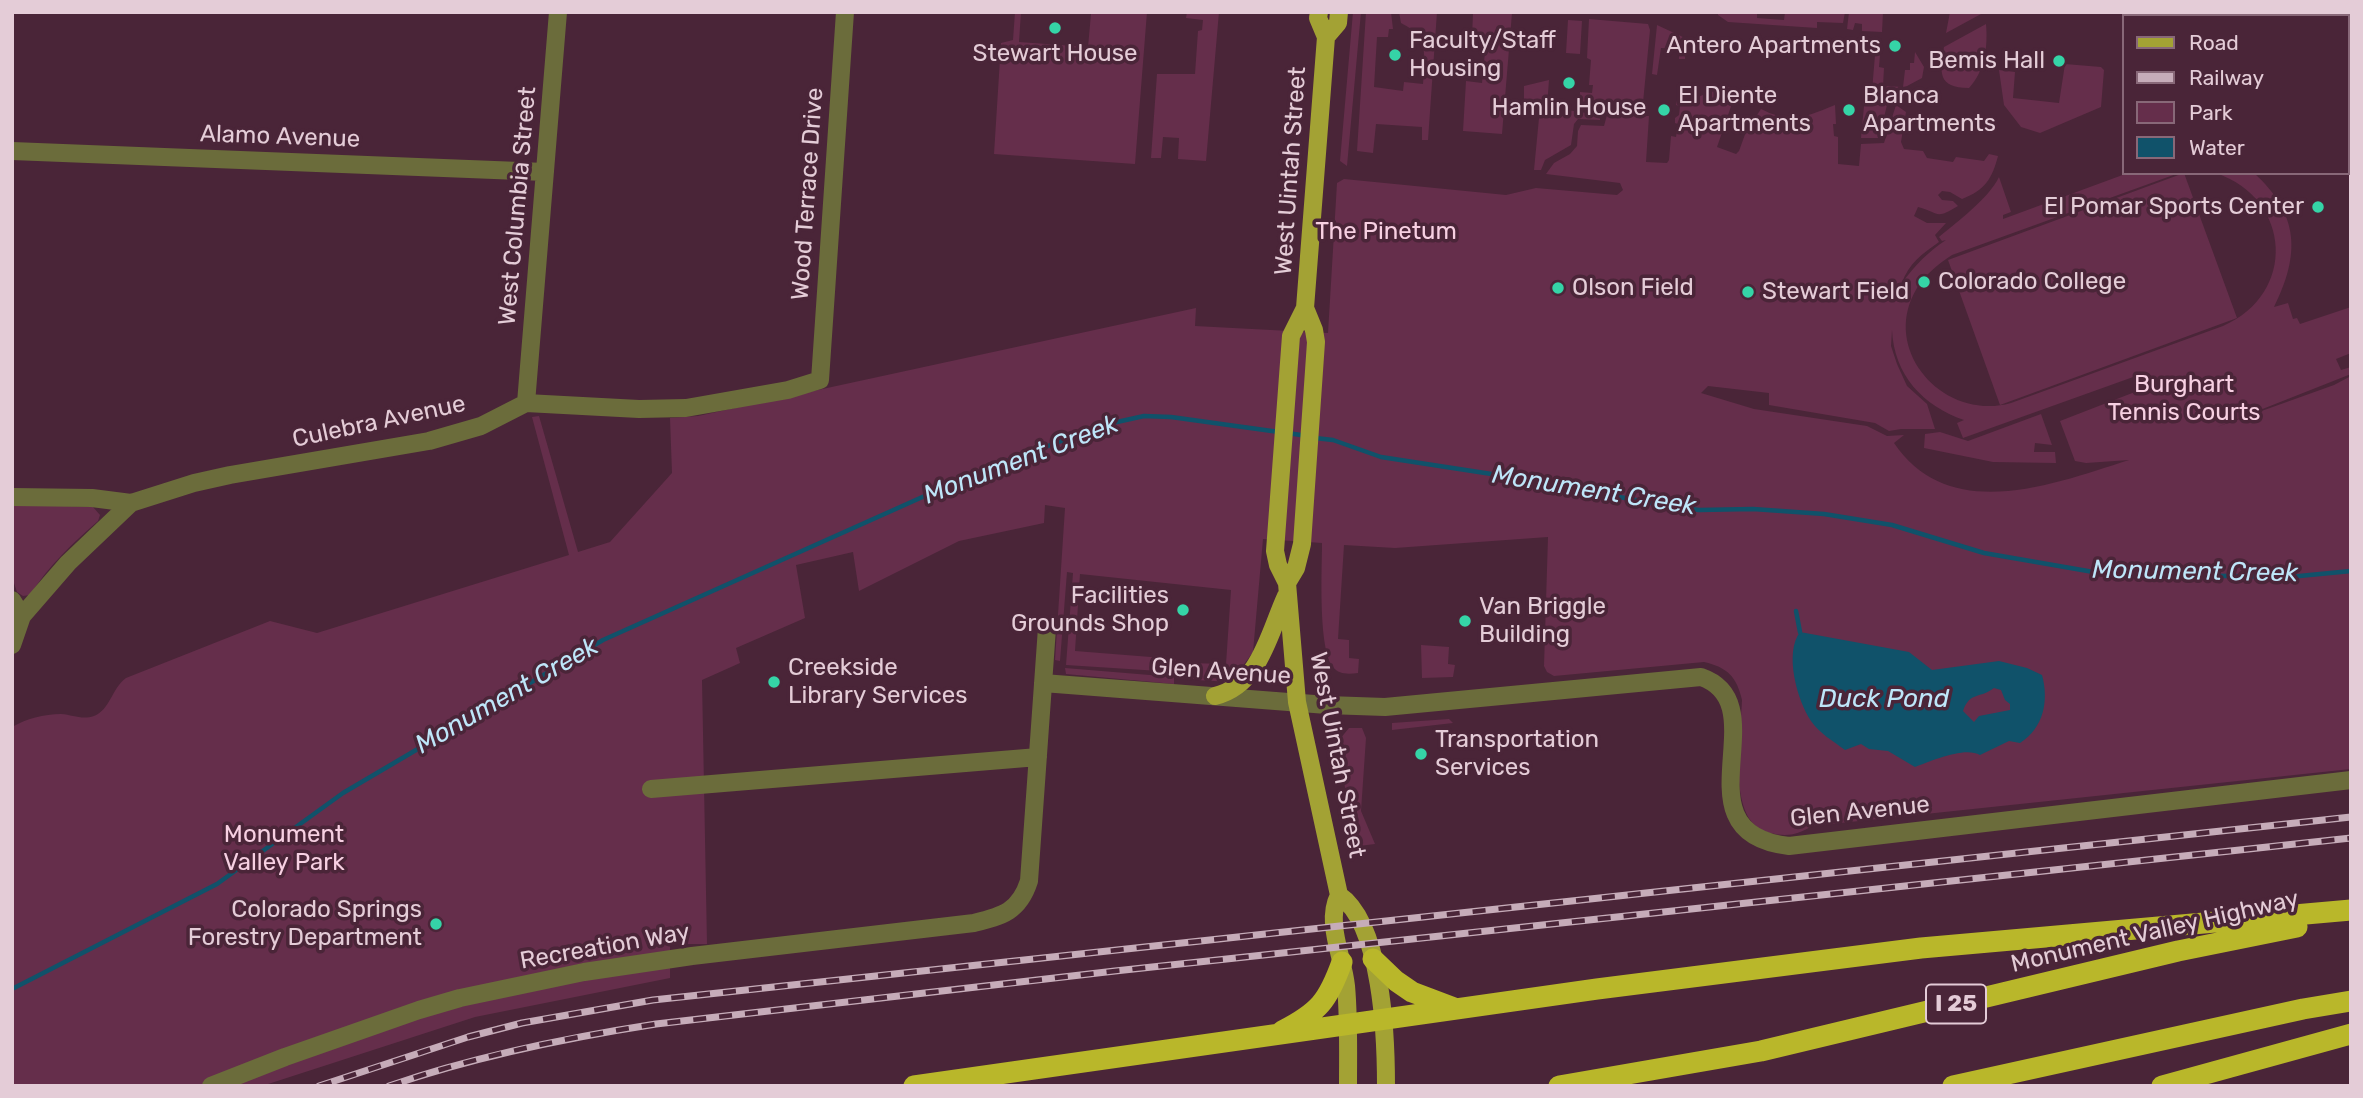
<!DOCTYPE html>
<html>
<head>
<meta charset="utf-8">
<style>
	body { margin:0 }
	#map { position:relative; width:2363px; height:1098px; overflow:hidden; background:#4a2538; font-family:Rubik,sans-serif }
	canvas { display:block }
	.frame { position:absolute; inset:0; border:14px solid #e4ccd7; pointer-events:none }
	.legend { position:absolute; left:2122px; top:14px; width:228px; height:161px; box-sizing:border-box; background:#4a2538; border:2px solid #886878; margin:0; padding:9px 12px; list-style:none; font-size:21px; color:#e4ccd7 }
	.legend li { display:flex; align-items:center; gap:14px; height:35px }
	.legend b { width:35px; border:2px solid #886878 }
</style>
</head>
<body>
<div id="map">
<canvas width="2363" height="1098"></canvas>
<div class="frame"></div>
<ul class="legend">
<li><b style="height:9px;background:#a3a234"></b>Road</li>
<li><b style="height:9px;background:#c6acb9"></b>Railway</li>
<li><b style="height:19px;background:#652e4b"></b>Park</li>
<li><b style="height:19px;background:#10526a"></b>Water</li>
</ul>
</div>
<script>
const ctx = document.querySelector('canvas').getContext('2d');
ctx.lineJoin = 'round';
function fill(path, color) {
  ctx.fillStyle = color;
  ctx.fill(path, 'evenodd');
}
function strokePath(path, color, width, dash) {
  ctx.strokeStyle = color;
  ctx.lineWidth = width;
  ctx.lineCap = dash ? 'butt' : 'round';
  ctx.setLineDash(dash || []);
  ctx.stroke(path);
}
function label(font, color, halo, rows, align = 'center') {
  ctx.font = font + ' Rubik,sans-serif';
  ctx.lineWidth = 7;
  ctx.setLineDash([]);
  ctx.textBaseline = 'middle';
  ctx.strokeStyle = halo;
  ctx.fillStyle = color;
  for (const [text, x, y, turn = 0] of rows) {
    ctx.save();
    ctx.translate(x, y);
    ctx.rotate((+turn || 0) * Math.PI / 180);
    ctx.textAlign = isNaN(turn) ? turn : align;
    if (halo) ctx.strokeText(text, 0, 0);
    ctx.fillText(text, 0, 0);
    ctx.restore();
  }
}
fill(new Path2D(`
	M 1015,12 L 1021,12 L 1019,42 L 1088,47 L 1091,14 L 1079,12 L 1147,12 L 1135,164 L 994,154 L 1001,43 L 1013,40 Z
	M 1187,12 L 1219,12 L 1206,161 L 1178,159 L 1179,138 L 1163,137 L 1161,158 L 1151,158 L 1157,74 L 1195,74 L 1198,31 L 1202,30 L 1203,20 L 1186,18 Z
	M 1353,12 L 1361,12 L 1347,166 L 1340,161 Z
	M 1366,12 L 1391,12 L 1393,29 L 1389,29 L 1388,37 L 1377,37 L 1374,87 L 1403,91 L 1404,82 L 1423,84 L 1424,71 L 1413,70 L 1424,59 C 1425,39 1418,32 1401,23 L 1399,12 L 1437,12 L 1428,140 L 1422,140 L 1422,127 L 1376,124 L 1373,153 L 1357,151 Z
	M 1473,12 L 1512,13 L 1502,134 L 1463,131 L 1466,81 L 1482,83 L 1486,41 L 1472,39 Z
	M 1718,12 L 1757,12 L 1757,18 L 1784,20 L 1785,12 L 1845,12 L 1843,23 L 1817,22 L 1817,28 L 1728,22 L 1718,15 Z
	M 1849,12 L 1883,12 L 1882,32 L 1862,31 L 1862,24 L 1855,23 L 1853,30 L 1847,29 Z
	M 1950,12 L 1980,12 L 1981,14 L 1946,33 Z
	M 1589,19 L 1648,24 L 1650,30 L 1642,113 L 1579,107 L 1580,92 L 1592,93 L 1593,85 L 1589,85 L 1591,60 L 1587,58 Z
	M 1568,20 L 1582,21 L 1580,54 L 1566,53 Z
	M 1986,24 C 1988,46 1985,71 1969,88 C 1937,88 1940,72 1944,47 Z
	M 1657,25 L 1685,38 L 1685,59 L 1679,59 L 1679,49 L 1661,48 L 1657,75 L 1652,74 Z
	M 1915,52 L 1924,67 L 1922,78 L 1894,93 L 1872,91 L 1875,55 L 1880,55 L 1879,67 L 1884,68 L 1883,86 L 1903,87 L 1905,70 L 1910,70 L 1910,63 L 1914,63 Z
	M 2065,64 L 2101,67 L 2104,70 L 2101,107 L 2040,133 L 2021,127 L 2004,105 L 1999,70 L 2015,72 L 2013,98 L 2059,103 Z
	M 1549,80 L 1547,107 L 1600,115 L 1600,120 L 1578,119 L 1574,124 L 1571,145 L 1545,160 L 1541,170 L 1534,170 L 1539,118 L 1524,101 L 1524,86 Z
	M 1725,86 L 1737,89 L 1717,147 L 1736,154 L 1739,151 L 1747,129 L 1751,130 L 1757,119 L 1755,118 L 1761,109 C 1790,124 1806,117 1835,105 L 1836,124 L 1833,124 L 1834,136 L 1838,137 L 1838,164 L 1859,166 L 1861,144 L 1884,143 L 1896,105 L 1906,112 L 1901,142 L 1904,149 L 1923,151 L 1927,158 L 1953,162 L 1956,157 L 1984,161 L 1989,154 L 1998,156 C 1992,179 1985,190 1962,199 L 1950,192 L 1942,191 L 1938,195 L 1942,200 L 1953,201 L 1958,206 C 1935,220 1940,213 1918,207 L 1914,216 L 1927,223 L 1946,223 L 1935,235 L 1939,242 C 1923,253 1908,264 1902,283 C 1915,265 1928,252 1946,240 L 1942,241 L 1939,237 C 1957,222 1989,198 1999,177 L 2011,212 L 2003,215 L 2003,219 L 2128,173 L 2179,173 L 1952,255 C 1938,264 1926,274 1917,288 C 1879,350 1944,422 2011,403 L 2223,326 C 2297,294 2292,199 2216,173 L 2254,173 C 2300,215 2300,255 2274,307 L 2288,303 L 2293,319 L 2297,318 L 2300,324 L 2351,307 L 2351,353 L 2336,359 L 2341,370 L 2351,367 L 2351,374 L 2217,427 L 2334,385 L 2351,376 L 2351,769 L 1812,826 C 1797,835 1787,837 1770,833 C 1725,824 1741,734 1742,700 C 1737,677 1727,667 1704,662 L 1554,676 L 1547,672 L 1544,666 L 1548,537 L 1395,548 L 1344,545 L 1338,639 L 1349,640 L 1349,658 L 1359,659 L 1358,673 C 1349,674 1339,675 1333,667 C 1318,649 1322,569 1322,543 L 1263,539 L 1253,652 L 1231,682 L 1196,680 L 1187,676 L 1187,663 L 1226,664 L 1231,590 L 1080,574 L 1075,651 L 1176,659 L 1175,672 L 1066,665 L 1073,573 L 1067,572 L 1060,661 L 1055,660 L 1065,508 L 1045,505 L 1044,523 L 959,541 L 859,591 L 853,552 L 796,565 L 805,618 L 736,648 L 740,663 L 702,680 L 707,944 L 670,944 L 670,978 L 475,1017 L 262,1086 L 12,1086 L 12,727 C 26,719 44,714 61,714 C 73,715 82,720 94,716 C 110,710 112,688 126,678 L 270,621 L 317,633 L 569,555 L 532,417 L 539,416 L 578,552 L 610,542 L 672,473 L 670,418 L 698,416 L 1196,308 L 1195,326 L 1328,333 L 1337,183 L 1344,179 L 1506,195 L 1536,188 L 1617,195 L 1623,190 L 1620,183 L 1546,174 L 1554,163 L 1570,154 L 1577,146 L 1578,131 L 1581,125 L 1604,126 L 1607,115 L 1649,116 L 1646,162 L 1667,163 L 1669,160 L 1671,136 L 1676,137 L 1678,124 L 1675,123 L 1675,118 L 1679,115 L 1680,106 L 1676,105 L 1677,100 L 1693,99 ZM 1892,330 C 1894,375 1923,406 1964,420 L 1957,423 L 1963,438 L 2136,376 L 2140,390 L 2060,421 L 2075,461 L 2086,463 L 2129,460 C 2054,484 1949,525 1894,443 L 1904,435 L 1887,436 L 1867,426 L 1754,409 L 1701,393 L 1708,386 L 1769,393 L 1769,405 L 1875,423 L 1889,431 L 1901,429 L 1935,429 L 1927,404 L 1907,386 L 1897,364 L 1891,346 Z
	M 1870,104 L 1887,105 L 1879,138 L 1861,138 L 1864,106 Z
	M 2184,173 L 2237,318 L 2000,405 L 1948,260 Z
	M 2041,414 L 2052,445 L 2035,443 L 2034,452 L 2055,452 L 2056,463 L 1993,462 L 1924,448 L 1925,434 L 1940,432 L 1968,441 Z
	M 12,504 L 93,507 L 100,515 L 98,521 C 72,544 49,565 30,595 L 23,596 L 17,592 L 12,577 Z
	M 1421,645 L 1449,647 L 1448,664 L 1455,665 L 1453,677 L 1422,678 Z
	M 1065,668 L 1174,677 L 1174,684 L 1066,674 Z
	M 1449,719 L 1453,723 L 1392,730 L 1392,723 Z
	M 1349,728 L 1362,728 L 1366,738 L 1361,811 L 1375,844 L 1359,846 L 1335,745 Z`), '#652e4b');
fill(new Path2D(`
	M 1800,632 L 1909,652 L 1932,670 L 1999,661 L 2027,668 L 2042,675 C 2049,700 2044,728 2020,743 L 2009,741 L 1980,755 C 1965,746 1931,761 1915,767 L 1888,751 L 1869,749 L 1861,744 L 1845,750 C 1833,741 1819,733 1811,721 C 1797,700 1784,653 1800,632 ZM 1994,688 L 2001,690 L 2005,700 L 2010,704 L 2010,710 L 1979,716 L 1974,722 L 1963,711 C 1970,691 1980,699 1994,688 Z`), '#10526a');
strokePath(new Path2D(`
	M 1288,433 L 1307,436
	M 1315,438 L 1333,440 L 1381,457 L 1511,477 L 1668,506 L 1699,510 L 1753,509 L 1824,514 L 1892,525 L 1984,553 L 2105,574 L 2289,577 L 2351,571
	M 1796,611 L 1800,632
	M 12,989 L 217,884 L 343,793 L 603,640 L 985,469 L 1108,424 L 1144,416 L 1171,417 L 1279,432`), '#10526a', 4.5);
strokePath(new Path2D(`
	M 12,151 L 545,172
	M 526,403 L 558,12
	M 12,497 L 92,498 L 131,503
	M 12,600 L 22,616
	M 12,645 L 22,616 L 68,563 L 131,503 L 194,483 L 230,475 L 429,441 L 481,426 L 526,403 L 639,409 L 686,408 L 788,390 L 820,380 L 845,12
	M 1043,683 L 1327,705 L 1385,707 L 1701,677 C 1780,704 1673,833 1789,846 L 2351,780
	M 651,789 L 1038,757
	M 211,1086 L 285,1057 L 419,1010 L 460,998 L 584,972 L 692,956 L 974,923 C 1002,916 1019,912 1029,881 L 1047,628`), '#6b6c3b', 18);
strokePath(new Path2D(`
	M 1319,12 L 1318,18 L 1326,37 L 1305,308 L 1291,336 L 1275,551 L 1278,565 L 1287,583 L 1297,702 L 1339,895 C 1325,923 1343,956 1346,986 C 1349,1019 1348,1053 1348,1086
	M 1326,37 L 1338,23 L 1339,12
	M 1287,583 L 1296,568 L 1302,544 L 1316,342 L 1314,330 L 1305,308
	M 1215,696 C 1260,685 1269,633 1286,596
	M 1339,895 C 1382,924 1386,1037 1386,1086`), '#a3a234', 18);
strokePath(new Path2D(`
	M 1373,959 L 1396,981 L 1412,992 L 1457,1009
	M 1282,1031 C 1319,1012 1328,1001 1342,962
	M 914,1086 L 1597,989 L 1921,948 L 2351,910
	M 1559,1086 L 1761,1051 L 2178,951 L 2297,927
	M 1953,1086 L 2303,1009 L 2351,1001
	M 2162,1086 L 2351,1034`), '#b9b72a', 21);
const rail = new Path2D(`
	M 319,1086 L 468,1037 L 522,1023 L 653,1000 L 2351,817
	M 389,1086 C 476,1056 565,1038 656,1024 L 1115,971 L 2351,838`);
strokePath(rail, '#c6acb9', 7);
strokePath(rail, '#4a2538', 4.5, [13]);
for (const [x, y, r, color] of [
	[1055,28,7,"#35d4a7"],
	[1895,46,7,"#35d4a7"],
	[1395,55,7,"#35d4a7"],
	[2059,61,7,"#35d4a7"],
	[1569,83,7,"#35d4a7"],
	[1664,110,7,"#35d4a7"],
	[1849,110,7,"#35d4a7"],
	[2318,207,7,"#35d4a7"],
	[1924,282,7,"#35d4a7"],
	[1558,288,7,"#35d4a7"],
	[1748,292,7,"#35d4a7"],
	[1183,610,7,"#35d4a7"],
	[1465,621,7,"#35d4a7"],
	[774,682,7,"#35d4a7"],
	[1421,754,7,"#35d4a7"],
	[436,924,7,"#35d4a7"]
]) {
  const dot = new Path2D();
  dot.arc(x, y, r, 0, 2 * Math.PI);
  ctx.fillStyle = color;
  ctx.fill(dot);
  strokePath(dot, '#4a2538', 2.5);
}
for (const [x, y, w] of [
	[1956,1004,60]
]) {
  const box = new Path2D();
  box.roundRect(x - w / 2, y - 19.5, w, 39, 5);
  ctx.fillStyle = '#4a2538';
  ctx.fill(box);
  strokePath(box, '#e4ccd7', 2);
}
label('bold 23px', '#e4ccd7', null, [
	["I 25",1956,1004]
]);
label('24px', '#e4ccd7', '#4a2538', [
	["Faculty/Staff",1409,41],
	["Housing",1409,69],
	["Antero Apartments",1881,46,"right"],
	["Stewart House",1055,54,"center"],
	["Bemis Hall",2045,61,"right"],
	["El Diente",1678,96],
	["Apartments",1678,124],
	["Blanca",1863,96],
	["Apartments",1863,124],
	["Hamlin House",1569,108,"center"],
	["El Pomar Sports Center",2304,207,"right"],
	["Colorado College",1938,282],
	["Olson Field",1572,288],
	["Stewart Field",1762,292],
	["Facilities",1169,596,"right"],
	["Grounds Shop",1169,624,"right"],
	["Van Briggle",1479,607],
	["Building",1479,635],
	["Creekside",788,668],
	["Library Services",788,696],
	["Transportation",1435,740],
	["Services",1435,768],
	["Colorado Springs",422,910,"right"],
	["Forestry Department",422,938,"right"]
], 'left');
label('24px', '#e4ccd7', '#4a2538', [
	["Alamo Avenue",280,137,2],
	["West Uintah Street",1291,171,-86],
	["Wood Terrace Drive",808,194,-86],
	["West Columbia Street",518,206,-85],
	["Culebra Avenue",379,422,-12],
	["Glen Avenue",1221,672,4],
	["West Uintah Street",1337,755,79],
	["Glen Avenue",1860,812,-6],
	["Monument Valley Highway",2155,932,-13],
	["Recreation Way",605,947,-10]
]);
label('24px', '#f7d0e2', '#4a2538', [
	["The Pinetum",1386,232],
	["Burghart",2184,385],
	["Tennis Courts",2184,413],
	["Monument",284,835],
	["Valley Park",284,863]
]);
label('italic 26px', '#bee6f9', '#4a2538', [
	["Monument Creek",1021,460,-21],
	["Monument Creek",1594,491,9],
	["Monument Creek",2195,572,1],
	["Monument Creek",507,696,-30],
	["Duck Pond",1884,699]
]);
</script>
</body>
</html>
